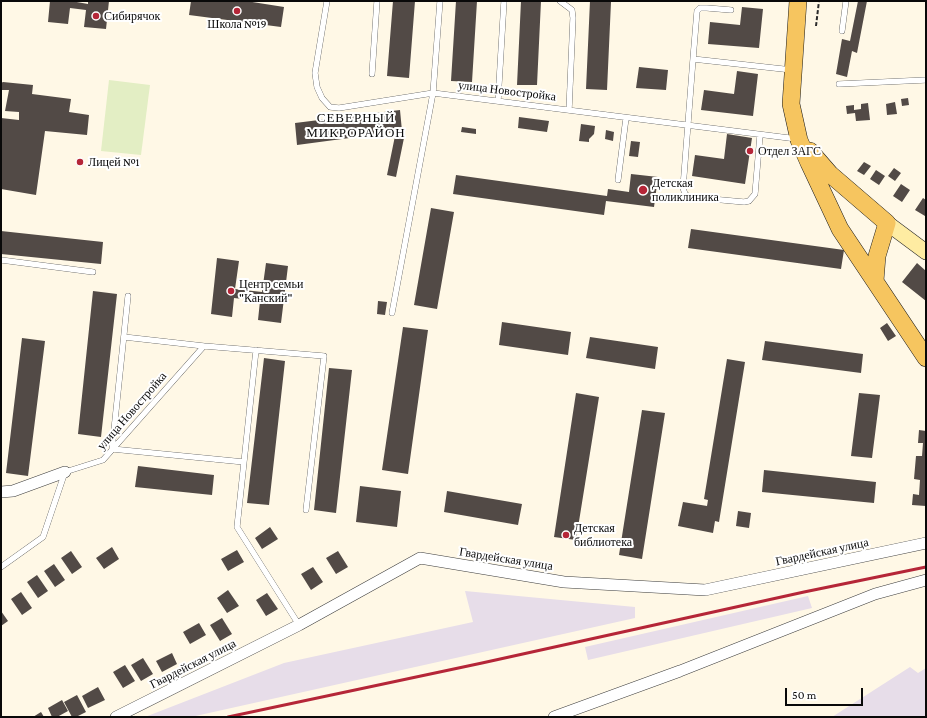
<!DOCTYPE html>
<html>
<head>
<meta charset="utf-8">
<style>
  body { margin:0 }
  #map { position:relative; width:927px; height:718px; overflow:hidden; background:#fff8e6; font-family:"Crimson Pro",serif }
  canvas { display:block }
  .frame { position:absolute; inset:0; border:2px solid #090909; pointer-events:none }
  .scale { position:absolute; left:785px; top:688px; width:78px; height:18px; box-sizing:border-box; border:2px solid #090909; border-top:0; padding-left:5px; font-size:12px; line-height:14px; white-space:nowrap; color:#090909; -webkit-text-stroke:3px #fff; paint-order:stroke }
</style>
</head>
<body>
<div id="map">
<canvas width="927" height="718"></canvas>
<div class="frame"></div>
<div class="scale">50 m</div>
</div>
<script>
const c = document.querySelector('canvas').getContext('2d');
c.lineJoin = 'round';
function fill(path, color) { c.fillStyle = color; c.fill(path, 'evenodd'); }
const toPath = rows => new Path2D(rows.map(r => 'M' + r).join(''));
function stroke(path, color, width, dash) { c.strokeStyle = color; c.lineWidth = width; c.lineCap = dash ? 'butt' : 'round'; c.setLineDash(dash || []); c.stroke(path); }
function label(font, color, halo, rows, align = 'center') {
  c.font = font + ' "Crimson Pro",serif'; c.lineWidth = 4; c.setLineDash([]); c.textBaseline = 'middle'; c.strokeStyle = halo; c.fillStyle = color; for (const [text, x, y, turn = 0] of rows) {
    c.save(); c.translate(x, y); c.rotate((+turn || 0) * Math.PI / 180); c.textAlign = isNaN(turn) ? turn : align; if (halo) c.strokeText(text, 0, 0); c.fillText(text, 0, 0); c.restore();
  }
}
fill(toPath([
  [465,591,635,607,635,618,191,717,145,717,284,663,473,622],
  [808,596,812,608,588,660,585,647],
  [910,667,918,673,926,668,926,717,832,717]
]), '#e7dde9');
fill(toPath([
  [109,80,150,85,141,155,101,151]
]), '#e3eec4');
fill(toPath([
  [50,1,71,1,88,4,88,1,109,1,106,29,84,27,86,10,70,8,68,24,48,22],
  [191,1,246,1,284,7,281,27,189,15],
  [393,1,415,1,409,78,387,76],
  [456,1,477,1,472,82,451,81],
  [521,1,541,1,537,85,517,85],
  [590,1,611,2,607,90,586,89],
  [858,1,867,1,857,53,852,51,847,77,836,74,842,39,850,41],
  [742,7,763,9,759,48,708,44,710,22,740,25],
  [639,67,668,70,666,90,636,88],
  [737,71,758,74,753,116,701,110,704,90,734,94],
  [3,82,33,85,32,94,71,99,69,112,89,115,87,135,45,131,36,195,1,189,1,118,19,120,19,112,5,111,9,90,1,90,1,83],
  [908,98,909,105,902,106,901,99],
  [895,102,897,114,887,115,886,104],
  [868,103,870,120,856,121,855,113,847,114,846,106,854,105,854,110,861,109,861,104],
  [400,110,402,131,297,145,295,123],
  [519,117,549,121,547,132,518,128],
  [581,124,595,126,594,134,589,139,589,142,579,141],
  [462,127,476,129,476,134,461,132],
  [606,130,614,132,613,141,605,139],
  [727,134,752,138,745,184,692,176,695,155,724,159],
  [395,136,404,138,396,177,387,175],
  [631,141,640,142,638,157,629,156],
  [864,162,871,166,864,175,857,171],
  [894,168,901,173,895,181,888,176],
  [876,170,885,176,879,185,870,179],
  [631,174,658,177,654,207,606,201,604,215,453,194,456,175,607,196,608,189,629,192],
  [901,184,910,190,902,202,893,196],
  [923,198,926,200,925,216,915,210],
  [431,208,454,212,437,309,414,305],
  [691,229,844,250,841,269,688,248],
  [1,231,103,242,101,264,1,254],
  [217,258,239,261,235,289,262,292,266,263,288,266,281,323,258,320,260,301,234,298,232,317,211,314],
  [917,263,926,271,926,301,902,282],
  [93,291,117,294,101,437,78,434],
  [378,301,387,302,385,315,377,314],
  [502,322,571,332,568,355,499,345],
  [887,323,896,336,888,341,880,328],
  [403,327,428,330,408,474,382,470],
  [590,337,658,347,655,369,586,358],
  [22,338,45,341,28,476,6,473],
  [765,341,863,354,861,373,762,360],
  [264,358,285,361,269,505,247,503],
  [727,359,745,362,719,522,715,521,713,533,678,526,683,502,707,506,708,500,704,499],
  [329,368,352,370,336,513,314,510],
  [576,393,599,397,576,540,554,537],
  [859,393,880,395,872,458,851,456],
  [642,410,665,413,642,559,619,555],
  [919,430,926,431,926,506,912,505,913,494,919,495,920,480,914,479,916,456,922,456,923,443,918,443],
  [138,466,214,475,212,495,135,487],
  [764,470,876,482,874,503,762,492],
  [360,486,401,491,397,527,356,522],
  [447,491,522,504,518,525,444,512],
  [738,511,751,513,749,528,736,526],
  [270,527,278,539,262,549,255,538],
  [112,547,119,559,104,569,96,558],
  [237,550,244,562,228,571,221,559],
  [71,551,82,567,72,574,61,558],
  [338,551,348,567,336,574,326,558],
  [54,564,65,580,55,587,44,571],
  [313,567,323,582,311,590,301,574],
  [37,575,48,591,38,598,27,582],
  [228,590,239,606,227,613,217,598],
  [21,592,32,608,22,615,11,599],
  [267,593,278,609,266,616,256,600],
  [1,611,8,621,1,626],
  [222,618,232,634,220,641,210,625],
  [199,623,206,635,190,644,183,632],
  [172,653,177,664,162,672,156,661],
  [143,658,153,674,141,681,131,665],
  [125,665,135,681,123,688,113,672],
  [98,687,105,700,88,708,82,696],
  [77,695,86,712,76,717,72,717,64,702],
  [62,700,68,711,57,717,52,717,48,708],
  [41,712,44,717,33,717]
]), '#524a46');
const lane = toPath([
  [327,1,315,73,317,87,322,98,330,107,339,108,433,93,440,1],
  [560,1,572,10,573,18,569,110],
  [842,31,846,1],
  [693,59,697,11,700,8,707,8,731,10],
  [372,74,377,1],
  [839,84,926,80],
  [498,101,504,1],
  [760,135,755,194,749,201,744,202,689,197,685,194,683,188,693,59,792,70],
  [618,180,626,118],
  [1,260,93,272],
  [128,296,112,449,244,462,237,527,299,625],
  [392,313,433,93,797,139],
  [124,337,204,346],
  [244,462,256,350],
  [1,567,43,537,65,472,103,460,204,346,324,356,306,510]
]);
const street = toPath([
  [1,492,13,491,65,472],
  [116,717,299,625,420,558,564,582,705,590,926,543],
  [554,717,680,671,875,594,926,580]
]);
const secondary = toPath([
  [887,223,926,252]
]);
const primary = toPath([
  [798,1,791,104,799,140,809,163,840,229,926,358],
  [810,151,830,174,887,223,877,256,875,281]
]);
stroke(lane, '#3c3c3c', 6);
stroke(street, '#3c3c3c', 12);
stroke(secondary, '#2b2b2b', 16);
stroke(primary, '#1a1a1a', 18);
stroke(toPath([
  [816,26,819,1]
]), '#2b2b2b', 2, [4, 2]);
stroke(lane, '#fff', 5.5);
stroke(street, '#fff', 11);
stroke(secondary, '#feeca2', 15);
stroke(primary, '#f6c55f', 17);
stroke(toPath([
  [228,717,482,663,804,592,926,567]
]), '#b52638', 3);
for (const [x, y, r, color] of [
  [237,11,4,"#b52638"],
  [96,16,4,"#b52638"],
  [750,151,4,"#b52638"],
  [80,162,4,"#b52638"],
  [643,190,5,"#b52638"],
  [231,291,4,"#b52638"],
  [566,535,4,"#b52638"]
]) { const dot = new Path2D(); dot.arc(x, y, r, 0, 2 * Math.PI); c.fillStyle = color; c.fill(dot); stroke(dot, '#fff', 1.5); }
label('12px', '#090909', '#fff', [
  ["Сибирячок",104,16],
  ["Школа №19",237,24,"center"],
  ["Отдел ЗАГС",758,151],
  ["Лицей №1",88,162],
  ["Детская",652,183],
  ["поликлиника",652,197],
  ["Центр семьи",239,284],
  ["\"Канский\"",239,298],
  ["Детская",574,528],
  ["библиотека",574,542]
], 'left');
label('12px', '#090909', '#fff', [
  ["улица Новостройка",507,91,7],
  ["улица Новостройка",132,411,-49],
  ["Гвардейская улица",822,552,-12],
  ["Гвардейская улица",506,559,9],
  ["Гвардейская улица",193,664,-27]
]);
c.letterSpacing = '1px';
label('13px', '#090909', '#fff', [
  ["СЕВЕРНЫЙ",356,118],
  ["МИКРОРАЙОН",356,133]
]);
c.letterSpacing = '0px';
</script>
</body>
</html>
